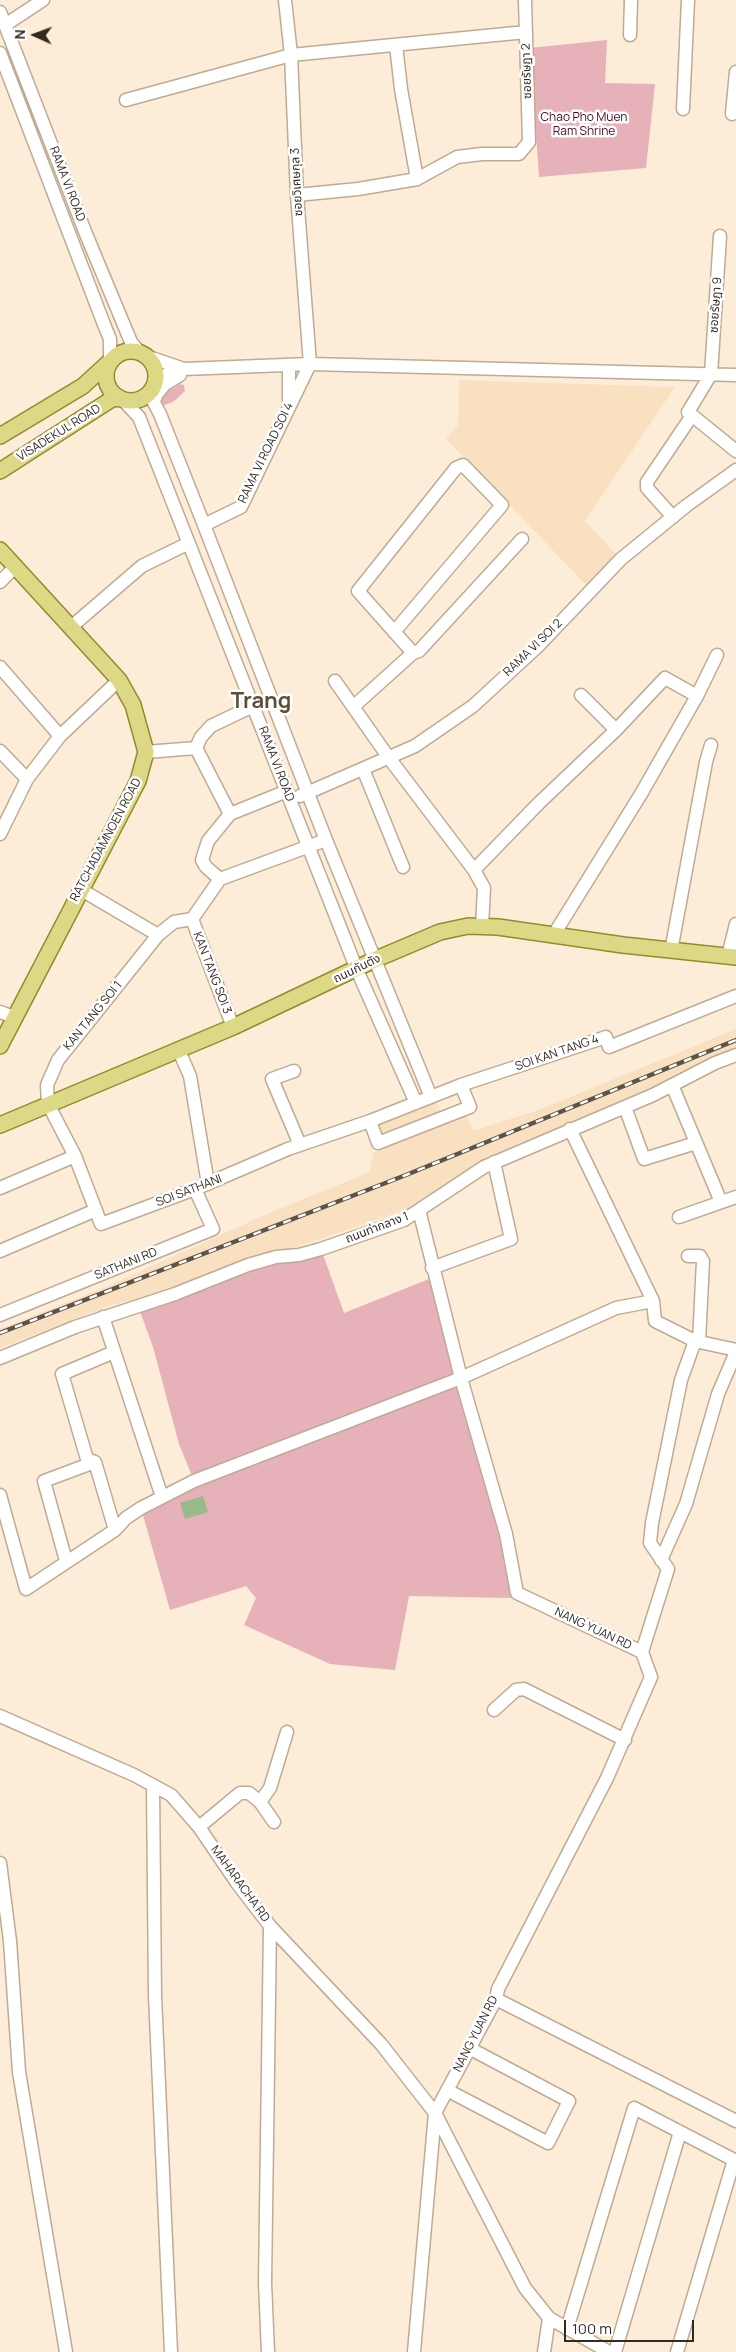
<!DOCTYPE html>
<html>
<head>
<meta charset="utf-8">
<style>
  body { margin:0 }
  #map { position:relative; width:736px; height:2352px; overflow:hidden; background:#fdedd8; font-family:Manrope,sans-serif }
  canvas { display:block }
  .north { position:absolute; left:10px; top:10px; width:50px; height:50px; -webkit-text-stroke:4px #fff; paint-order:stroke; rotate:272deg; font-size:14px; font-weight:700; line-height:20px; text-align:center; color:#332b21 }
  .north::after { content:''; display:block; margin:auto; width:18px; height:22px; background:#332b21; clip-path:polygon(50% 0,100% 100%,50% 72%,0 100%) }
  .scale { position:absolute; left:564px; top:2320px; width:130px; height:22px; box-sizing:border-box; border:2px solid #332b21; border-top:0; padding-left:6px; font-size:15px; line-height:18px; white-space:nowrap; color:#332b21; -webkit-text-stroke:4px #fff; paint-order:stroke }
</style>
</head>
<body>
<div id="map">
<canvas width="736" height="2352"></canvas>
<div class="north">N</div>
<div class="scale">100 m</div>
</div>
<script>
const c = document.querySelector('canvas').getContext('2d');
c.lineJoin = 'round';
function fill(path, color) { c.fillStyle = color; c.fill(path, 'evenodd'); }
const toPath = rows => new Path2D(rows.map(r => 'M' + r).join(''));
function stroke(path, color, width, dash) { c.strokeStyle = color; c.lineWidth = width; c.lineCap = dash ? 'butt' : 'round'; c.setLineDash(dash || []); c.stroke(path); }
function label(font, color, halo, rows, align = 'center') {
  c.font = font + ' Manrope,"Noto Sans Thai",sans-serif'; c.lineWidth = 5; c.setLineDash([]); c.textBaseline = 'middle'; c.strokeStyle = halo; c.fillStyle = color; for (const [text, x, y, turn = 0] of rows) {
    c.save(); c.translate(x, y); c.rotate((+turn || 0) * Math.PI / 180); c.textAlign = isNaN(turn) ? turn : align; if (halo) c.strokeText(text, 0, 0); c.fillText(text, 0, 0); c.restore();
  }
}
fill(toPath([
  [459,380,675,387,585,521,618,556,587,586,446,439,458,425],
  [736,1029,736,1051,417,1206,155,1295,111,1305,0,1348,0,1329,103,1288,269,1213,370,1172,373,1153,466,1114,473,1131,541,1109],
  [436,1101,442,1115,379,1137,375,1124]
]), '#f9e0c0');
fill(toPath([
  [607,40,605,83,655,84,646,168,539,177,530,48],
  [180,384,184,385,185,391,173,402,161,406,160,396],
  [321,1249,344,1313,434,1277,517,1593,510,1598,409,1596,395,1670,330,1664,244,1625,256,1598,246,1586,170,1610,141,1508,194,1481,179,1444,153,1347,138,1306]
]), '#e7b1b9');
fill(toPath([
  [203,1496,208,1512,185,1519,180,1503]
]), '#97ba8b');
const minor = toPath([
  [0,12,86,234,131,342,140,353],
  [5,25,43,0],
  [630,35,631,0],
  [396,45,401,89,417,179],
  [0,53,105,327,110,339,110,362],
  [126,100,291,55,526,32],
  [683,109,688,0],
  [732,114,736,72],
  [297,195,358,189,417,179,457,157,482,154,519,154,529,142,525,0],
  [720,236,711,374,688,412,736,451],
  [146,356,184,369],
  [289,365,289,403],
  [156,378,184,369,310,364,736,375],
  [149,393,160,414,204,525,326,840,431,1097],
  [123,400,139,417,357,970,416,1103],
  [154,402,156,395,165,384,180,375],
  [673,517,647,488,647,482,691,417],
  [204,525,241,507,310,364,297,195,291,55,285,0],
  [0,582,16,566],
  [71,627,142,566,189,543],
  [394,632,502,505,463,465,456,468,358,591,413,653],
  [0,667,60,736],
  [335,681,389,758,474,870,484,888,482,926],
  [581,695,616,730],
  [353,707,413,653,419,651,522,539],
  [196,748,230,814],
  [0,751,27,779],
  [146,752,196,748,201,737,211,726,253,706],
  [363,769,403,867],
  [300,796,415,746,473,706,538,646,621,559,686,506,736,470],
  [0,834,27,779,60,736,119,680],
  [326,840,220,879,192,919,174,922,158,935,58,1060,47,1085,48,1104,75,1156,101,1224,195,1189,288,1149,370,1121,461,1085,606,1037,609,1047,736,996],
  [474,870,539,803,616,730,665,678,697,696],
  [220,879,206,867,202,860,208,841,230,814,287,791],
  [80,889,158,935],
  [192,919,233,1027],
  [553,936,641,794,697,696,717,655],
  [671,951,706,762,711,745],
  [728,956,736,924],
  [0,1012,14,1017],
  [179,1051,190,1076,208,1184],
  [294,1071,272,1079,300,1145],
  [672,1085,721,1202],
  [625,1107,644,1159,696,1143],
  [370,1121,378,1143,470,1107,461,1085],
  [570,1129,653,1301,655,1321,695,1341,736,1350],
  [0,1188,75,1156],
  [679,1217,736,1197],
  [0,1251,96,1210],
  [688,1256,700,1256,703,1261,699,1342],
  [432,1268,511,1239,494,1162],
  [0,1315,213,1229,195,1189],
  [103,1317,162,1497],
  [114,1352,62,1374,87,1459,95,1462,115,1530],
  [0,1358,75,1327,175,1294,248,1265,276,1257,299,1255,321,1249,404,1220,484,1167,653,1095,715,1063,736,1055],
  [0,1495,26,1589,115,1530,126,1518,141,1508,194,1481,461,1378,616,1308,653,1301],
  [661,1560,686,1504,718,1394,736,1352],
  [66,1561,44,1481,95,1462],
  [642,1652,668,1569,650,1543,652,1523,681,1380,695,1341],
  [494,1710,516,1690,524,1689,625,1740],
  [0,1716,134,1775,171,1795,199,1827,237,1883,270,1926,381,2044,435,2113,525,2288,549,2318,609,2352],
  [153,1786,155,1996,171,2352],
  [260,1802,270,1788,287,1732],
  [199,1827,240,1793,249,1793,260,1802,274,1822],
  [0,1863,10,1941,19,2072,66,2352],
  [496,1999,736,2121],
  [447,2090,548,2143,569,2101,469,2048],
  [567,2329,634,2108,734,2160,677,2352],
  [268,2352,265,2283,270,1926],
  [414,2352,435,2113,496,1999,498,1989,607,1778,651,1677,642,1652,517,1593,506,1534,461,1378,419,1210],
  [544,2352,549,2318],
  [615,2352,680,2132]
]);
const major = toPath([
  '106 376a25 25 0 1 1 50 0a25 25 0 1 1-50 0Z',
  [0,436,83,386,108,363],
  [0,471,112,399,119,398],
  [0,550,119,680,133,705,146,752,138,781,0,1046],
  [0,1125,233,1027,374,960,440,932,468,926,498,927,623,945,736,957]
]);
stroke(minor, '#beab93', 15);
stroke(major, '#938b2d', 18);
stroke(minor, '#fff', 12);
stroke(major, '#ddd885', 15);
const rail = toPath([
  [0,1333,406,1175,736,1040]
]);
stroke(rail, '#5d5347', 4.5);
stroke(rail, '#fff', 2.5, [8]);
label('12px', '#332b21', '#fff', [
  ["ซอยรัษฏา 2",527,71,-92],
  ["ซอยวิเศษกุล 3",297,182,-93],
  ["RAMA VI ROAD",67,184,69],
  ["ซอยรัษฎา 9",716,305,-86],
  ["VISADEKUL ROAD",59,433,-32],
  ["RAMA VI ROAD SOI 4",266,453,-64],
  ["RAMA VI SOI 2",533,648,-44],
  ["RAMA VI ROAD",276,764,69],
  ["RATCHADAMNOEN ROAD",106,840,-62],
  ["ถนนกันตัง",357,969,-26],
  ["KAN TANG SOI 3",212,973,69],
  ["KAN TANG SOI 1",93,1016,-51],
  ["SOI KAN TANG 4",557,1053,-19],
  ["SOI SATHANI",189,1191,-21],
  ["ถนนท่ากลาง 1",377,1228,-21],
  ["SATHANI RD",126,1264,-22],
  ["NANG YUAN RD",593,1629,25],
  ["MAHARACHA RD",240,1884,54],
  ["NANG YUAN RD",476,2034,-63]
]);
label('12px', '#50051e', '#fff', [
  ["Chao Pho Muen",584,118],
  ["Ram Shrine",584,132]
]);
label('bold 22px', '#5e4d37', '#fff', [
  ["Trang",261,702]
]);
</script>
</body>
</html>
